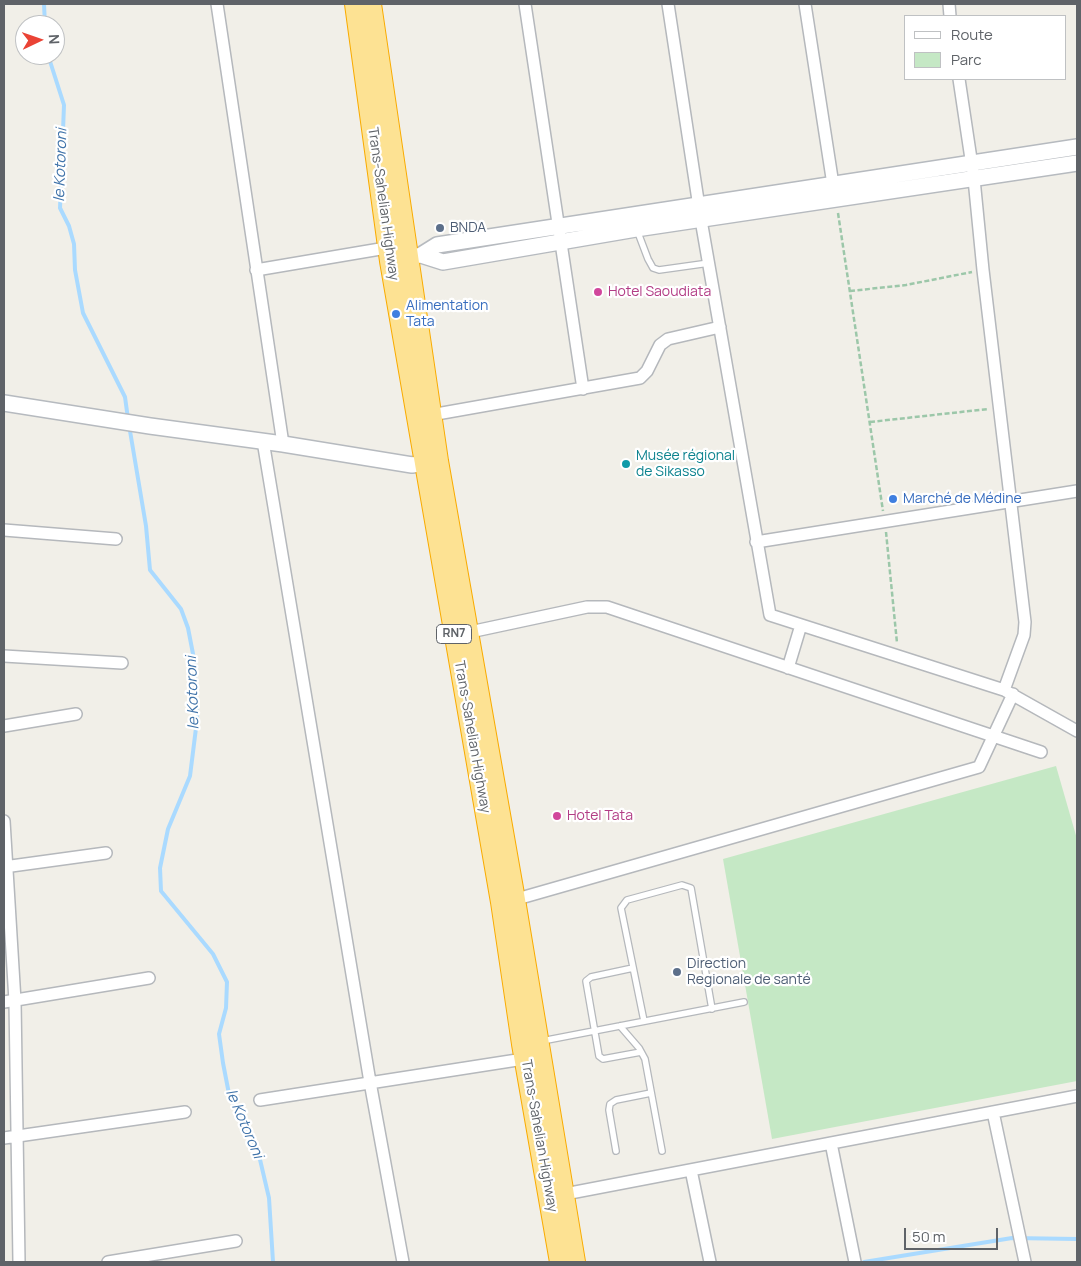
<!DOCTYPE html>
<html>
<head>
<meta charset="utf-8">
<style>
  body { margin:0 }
  #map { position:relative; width:1081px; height:1266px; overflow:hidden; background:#f1efe8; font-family:Manrope,sans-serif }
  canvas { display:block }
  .frame { position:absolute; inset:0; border:5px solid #5f6368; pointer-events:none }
  .legend { position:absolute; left:904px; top:15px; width:162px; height:65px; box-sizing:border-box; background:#fff; border:1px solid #bfc1c3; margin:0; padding:6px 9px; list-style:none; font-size:15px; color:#5f6368 }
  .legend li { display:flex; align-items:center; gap:10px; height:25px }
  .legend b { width:25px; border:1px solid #bfc1c3 }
  .north { position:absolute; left:15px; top:15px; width:50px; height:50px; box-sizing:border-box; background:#fff; border:1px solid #bfc1c3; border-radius:50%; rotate:87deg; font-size:14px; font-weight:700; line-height:20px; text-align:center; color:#5f6368 }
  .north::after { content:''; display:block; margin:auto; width:18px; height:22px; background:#ea4335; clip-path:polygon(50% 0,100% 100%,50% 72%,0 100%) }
  .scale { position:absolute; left:904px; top:1228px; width:94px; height:22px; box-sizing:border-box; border:2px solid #5f6368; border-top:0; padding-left:6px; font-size:15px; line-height:18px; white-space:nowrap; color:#5f6368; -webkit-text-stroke:4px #fff; paint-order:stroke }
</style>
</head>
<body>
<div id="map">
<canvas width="1081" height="1266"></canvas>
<div class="frame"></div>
<ul class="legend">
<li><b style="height:6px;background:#fff"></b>Route</li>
<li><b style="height:14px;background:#c5e8c5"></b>Parc</li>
</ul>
<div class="north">N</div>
<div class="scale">50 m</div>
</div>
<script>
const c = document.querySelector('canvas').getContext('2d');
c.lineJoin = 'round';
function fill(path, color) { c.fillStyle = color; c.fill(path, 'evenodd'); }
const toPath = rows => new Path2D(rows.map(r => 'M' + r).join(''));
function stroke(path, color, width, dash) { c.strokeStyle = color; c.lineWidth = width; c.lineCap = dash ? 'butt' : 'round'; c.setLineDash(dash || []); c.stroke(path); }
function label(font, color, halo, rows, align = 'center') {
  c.font = font + ' Manrope,sans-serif'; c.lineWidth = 4.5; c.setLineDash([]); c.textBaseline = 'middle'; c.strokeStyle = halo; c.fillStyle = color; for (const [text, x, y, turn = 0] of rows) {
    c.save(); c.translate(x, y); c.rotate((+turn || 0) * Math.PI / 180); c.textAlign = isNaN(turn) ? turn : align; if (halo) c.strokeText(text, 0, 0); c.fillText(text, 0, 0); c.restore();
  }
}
fill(toPath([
  [1056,766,1077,839,1077,1081,772,1139,723,859]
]), '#c5e8c5');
stroke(toPath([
  [44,4,45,25],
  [48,55,64,105,60,208,69,226,74,244,75,270,83,313,125,397,128,419],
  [129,425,146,526,150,570,181,609,188,628,194,659,197,720,190,776,168,829,160,868,161,891,213,954,227,982,226,1008,219,1034,223,1063,229,1094,258,1151,269,1198,273,1262],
  [864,1262,1012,1238,1077,1239]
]), '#aadaff', 4);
const lane = toPath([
  [637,230,648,259,653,268,659,270,709,263],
  [633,968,591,977,586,981,599,1056,603,1059,641,1052],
  [644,1021,621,908,627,900,682,885,691,888,712,1009],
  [620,1026,639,1048,645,1059,662,1151],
  [542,1041,744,1002],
  [616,1151,609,1110,610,1104,616,1100,651,1093]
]);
const street = toPath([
  [217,4,283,444],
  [525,4,583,389],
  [668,4,701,220,770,615,1004,690,1077,731],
  [805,4,834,191],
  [949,4,950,16],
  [959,79,974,179,983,270,1025,622,1024,635,1004,690],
  [256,270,392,247],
  [431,415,640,378,647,371,660,345,668,339,720,327],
  [263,441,370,1082,403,1262],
  [4,530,116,539],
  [756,542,1077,491],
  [470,632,587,607,607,607,1041,752],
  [4,656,122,663],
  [788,668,801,625],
  [4,726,76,714],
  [4,821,15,1001,19,1262],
  [4,867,106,853],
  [510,901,979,767,1013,694],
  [4,1002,149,978],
  [260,1100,530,1058],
  [993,1112,1025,1262],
  [4,1138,185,1112],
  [831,1143,855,1262],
  [691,1170,710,1262],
  [565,1194,1077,1096],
  [108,1262,236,1241]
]);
const secondary = toPath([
  [421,255,443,262,636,229,1077,163],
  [400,259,421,255,437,245,1077,147],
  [4,403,150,426,283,444,412,465,434,462]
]);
const highway = toPath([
  [355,4,390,261,501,902,522,1044,560,1262],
  [371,4,438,461,515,900,575,1262]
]);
stroke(lane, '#b5b8bc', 8);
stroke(street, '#b5b8bc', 14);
stroke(secondary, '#b6babf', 18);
stroke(highway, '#f9ab00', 22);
stroke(toPath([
  [838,213,883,511],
  [850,291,906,285,972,272],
  [870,422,988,409],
  [886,532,897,643]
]), '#9cc7a9', 2.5, [5, 2.5]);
stroke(lane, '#fff', 5.5);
stroke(street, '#fff', 11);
stroke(secondary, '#fff', 15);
stroke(highway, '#fde293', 20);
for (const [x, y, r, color] of [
  [440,228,5,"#5c6f8a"],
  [598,292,5,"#d1479c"],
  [396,314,5,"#3f7fe0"],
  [626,464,5,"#0f9aa8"],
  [893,499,5,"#3f7fe0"],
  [557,816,5,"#d1479c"],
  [677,972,5,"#5c6f8a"]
]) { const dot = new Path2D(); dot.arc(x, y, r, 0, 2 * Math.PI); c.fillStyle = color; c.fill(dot); stroke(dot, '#fff', 2); }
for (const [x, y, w] of [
  [454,634,35]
]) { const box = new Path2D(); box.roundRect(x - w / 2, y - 9.5, w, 19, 4); c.fillStyle = '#fff'; c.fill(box); stroke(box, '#5f6368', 1); }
label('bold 12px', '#5f6368', null, [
  ["RN7",454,634]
]);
label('14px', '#5f6368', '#fff', [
  ["Trans-Sahelian Highway",383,204,82],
  ["Trans-Sahelian Highway",472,737,80],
  ["Trans-Sahelian Highway",539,1136,80]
]);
label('14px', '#4e5e75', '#fff', [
  ["BNDA",450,228],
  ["Direction",687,964],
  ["Regionale de santé",687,980]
], 'left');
label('14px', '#b23c85', '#fff', [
  ["Hotel Saoudiata",608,292],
  ["Hotel Tata",567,816]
], 'left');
label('14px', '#366cbe', '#fff', [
  ["Alimentation",406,306],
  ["Tata",406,322],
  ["Marché de Médine",903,499]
], 'left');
label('14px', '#0d838f', '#fff', [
  ["Musée régional",636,456],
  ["de Sikasso",636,472]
], 'left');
label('italic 15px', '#4174aa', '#fff', [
  ["le Kotoroni",61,165,-88],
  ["le Kotoroni",193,693,-92],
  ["le Kotoroni",244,1124,67]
]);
</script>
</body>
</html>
